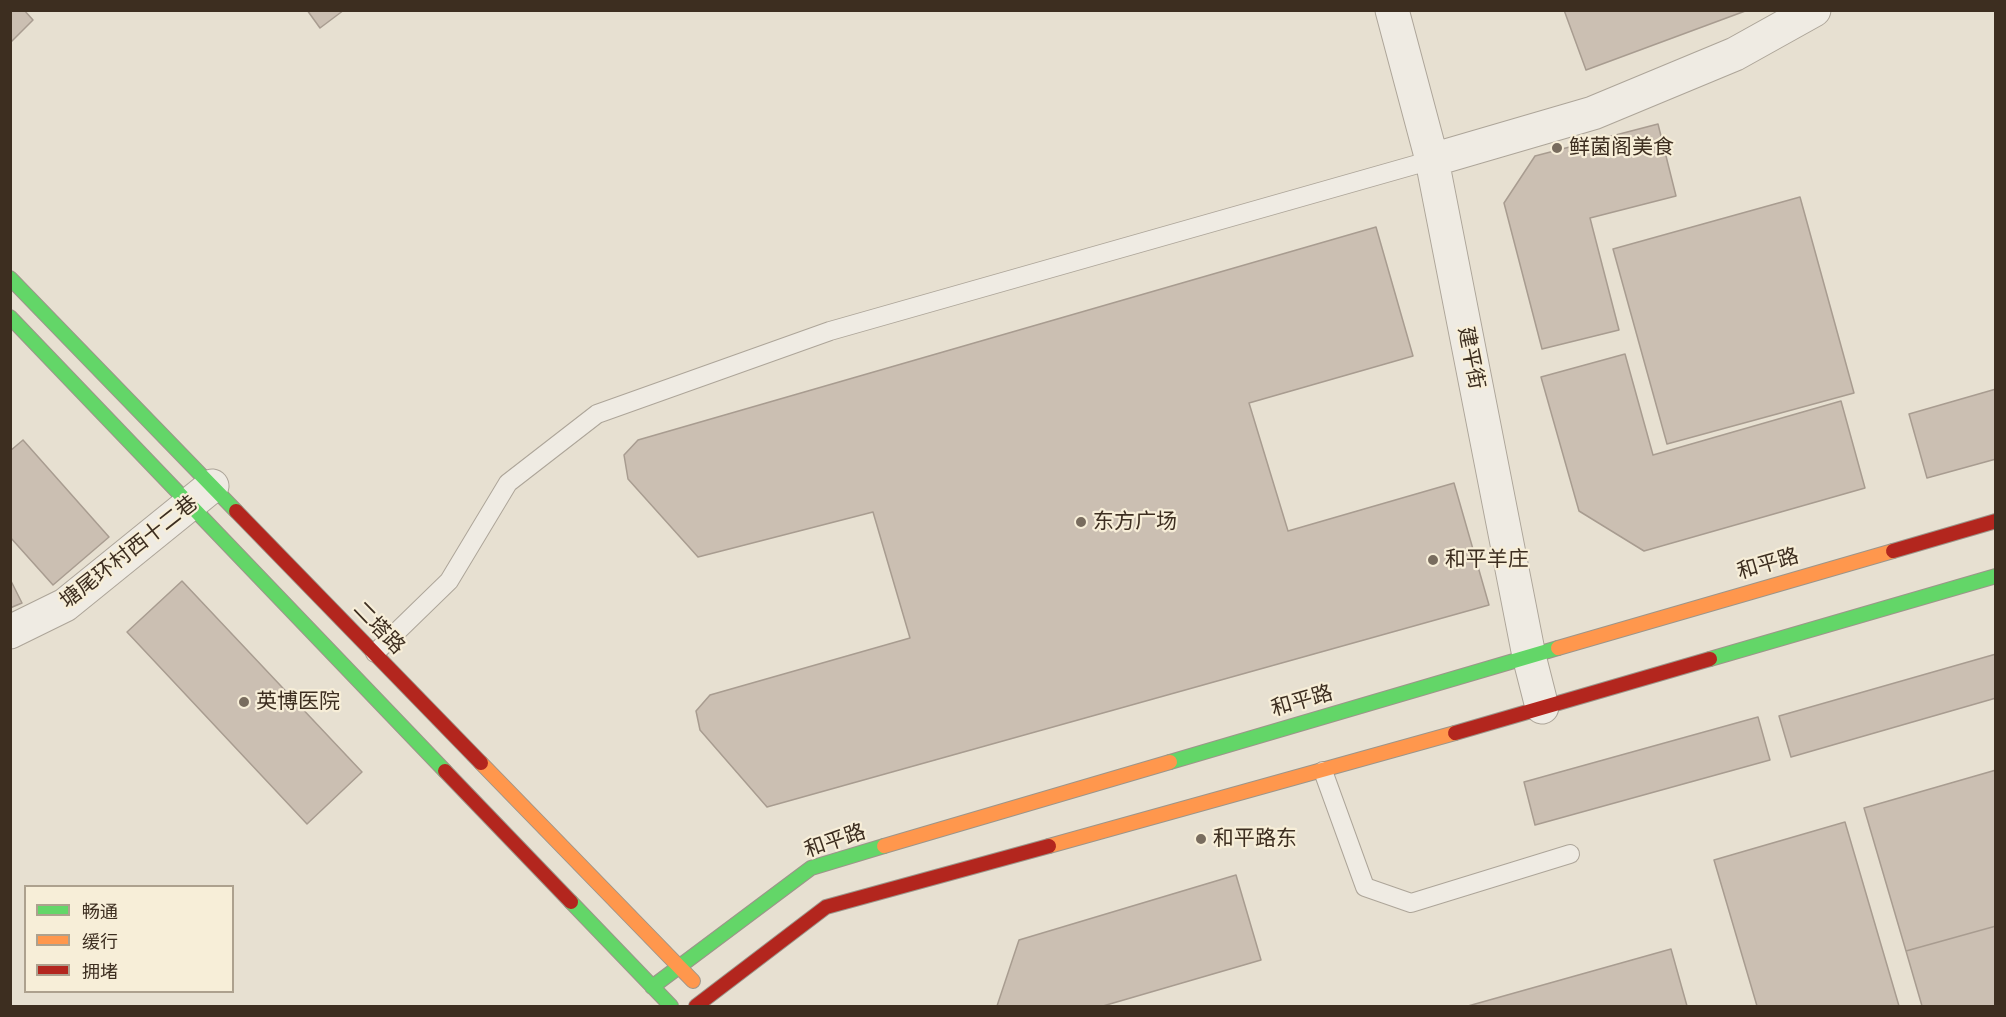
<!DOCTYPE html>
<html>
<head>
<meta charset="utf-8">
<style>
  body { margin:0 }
  #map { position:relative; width:2006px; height:1017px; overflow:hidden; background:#e7e0d1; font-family:"Crimson Pro","Noto Sans SC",serif }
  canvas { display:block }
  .frame { position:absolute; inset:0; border:12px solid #3d2e20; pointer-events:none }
  .legend { position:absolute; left:24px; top:885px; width:210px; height:108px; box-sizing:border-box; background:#f7eed8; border:2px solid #ada18e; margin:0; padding:8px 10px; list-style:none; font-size:18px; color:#3d2e20 }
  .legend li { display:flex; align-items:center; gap:12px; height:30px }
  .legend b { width:30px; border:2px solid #ada18e }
</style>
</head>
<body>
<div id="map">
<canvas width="2006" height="1017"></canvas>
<div class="frame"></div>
<ul class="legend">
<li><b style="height:8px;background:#63d668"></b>畅通</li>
<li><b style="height:8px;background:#ff974d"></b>缓行</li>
<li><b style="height:8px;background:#b3261e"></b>拥堵</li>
</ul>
</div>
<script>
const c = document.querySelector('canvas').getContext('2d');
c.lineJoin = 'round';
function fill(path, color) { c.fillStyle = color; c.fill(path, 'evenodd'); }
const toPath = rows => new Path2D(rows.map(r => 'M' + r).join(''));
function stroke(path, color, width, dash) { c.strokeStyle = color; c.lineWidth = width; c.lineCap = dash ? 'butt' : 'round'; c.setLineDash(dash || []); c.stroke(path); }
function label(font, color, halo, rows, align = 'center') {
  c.font = font + ' "Crimson Pro","Noto Sans SC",serif'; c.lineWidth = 4.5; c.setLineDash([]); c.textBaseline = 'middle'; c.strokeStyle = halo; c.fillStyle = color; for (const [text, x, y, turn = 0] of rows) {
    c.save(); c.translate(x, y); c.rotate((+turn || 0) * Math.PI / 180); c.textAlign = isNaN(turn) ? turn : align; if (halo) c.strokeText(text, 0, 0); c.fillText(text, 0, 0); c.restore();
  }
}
const building = toPath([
  [10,10,24,10,33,20,10,43,10,10],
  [307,10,344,10,320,28,307,10],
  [1564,10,1748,10,1586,70,1564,10],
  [1658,124,1676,196,1590,218,1619,330,1542,349,1504,203,1535,156,1658,124],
  [1800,197,1854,393,1667,444,1613,249,1800,197],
  [1376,227,1413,356,1249,403,1288,531,1454,483,1489,605,767,807,700,730,696,711,710,695,910,638,873,512,698,557,628,479,624,455,638,440,1376,227],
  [1625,354,1653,455,1841,401,1865,488,1644,551,1579,511,1541,377,1625,354],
  [1996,389,1996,459,1927,478,1909,414,1996,389],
  [23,440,109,537,53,585,10,537,10,451,23,440],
  [10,579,22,603,10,608,10,579],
  [182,581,362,772,307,824,127,632,182,581],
  [1996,654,1996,698,1791,757,1779,716,1996,654],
  [1758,717,1770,760,1535,825,1524,782,1758,717],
  [1996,770,1996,926,1906,951,1864,808,1996,770],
  [1845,822,1899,1006,1757,1006,1714,860,1845,822],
  [1236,875,1261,960,1103,1006,997,1006,1019,940,1236,875],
  [1996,926,1996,1006,1922,1006,1906,951,1996,926],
  [1671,949,1687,1006,1468,1006,1671,949]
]);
fill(building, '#cbbfb2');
stroke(building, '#a89c90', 1.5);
const lane = toPath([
  [375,653,449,581,508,483,597,414,830,331,1432,160],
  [1323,771,1365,887,1411,903,1570,854]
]);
const street = toPath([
  [1392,10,1432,160,1529,656,1542,707],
  [1432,160,1593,113,1735,54,1814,10],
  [10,632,65,605,212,486]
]);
const fast = toPath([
  [10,278,236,511],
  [10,317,445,771],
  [1710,659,1996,576],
  [1170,762,1558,648],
  [571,902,671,1006],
  [652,987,811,868,884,846]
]);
const slow = toPath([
  [1558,648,1893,551],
  [481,763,693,981],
  [884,846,1170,762],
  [1049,846,1455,733]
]);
const jam = toPath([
  [236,511,481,763],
  [1893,551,1996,521],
  [1455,733,1710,659],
  [445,771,571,902],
  [696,1006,826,907,1049,846]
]);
stroke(lane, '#ada599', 20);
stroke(street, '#ada599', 35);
stroke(fast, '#9c958a', 16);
stroke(slow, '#9c958a', 16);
stroke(jam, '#9c958a', 16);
stroke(lane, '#efebe3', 18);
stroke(street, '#efebe3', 33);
stroke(fast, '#63d668', 14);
stroke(slow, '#ff974d', 14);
stroke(jam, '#b3261e', 14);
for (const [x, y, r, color] of [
  [1557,148,6,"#786c5e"],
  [1081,522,6,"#786c5e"],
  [1433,560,6,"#786c5e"],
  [244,702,6,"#786c5e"],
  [1201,839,6,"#786c5e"]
]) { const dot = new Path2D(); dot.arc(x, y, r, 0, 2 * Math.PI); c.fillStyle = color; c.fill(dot); stroke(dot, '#f7eed8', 2); }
label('21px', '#3d2e20', '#f7eed8', [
  ["鲜菌阁美食",1569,148],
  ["东方广场",1093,522],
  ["和平羊庄",1445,560],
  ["英博医院",256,702],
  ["和平路东",1213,839]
], 'left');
label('21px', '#3d2e20', '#f7eed8', [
  ["建平街",1471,358,79],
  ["塘尾环村西十二巷",129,552,-38],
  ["和平路",1768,564,-16],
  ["二塔路",379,628,46],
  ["和平路",1302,701,-16],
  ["和平路",835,841,-19]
]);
</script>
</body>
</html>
